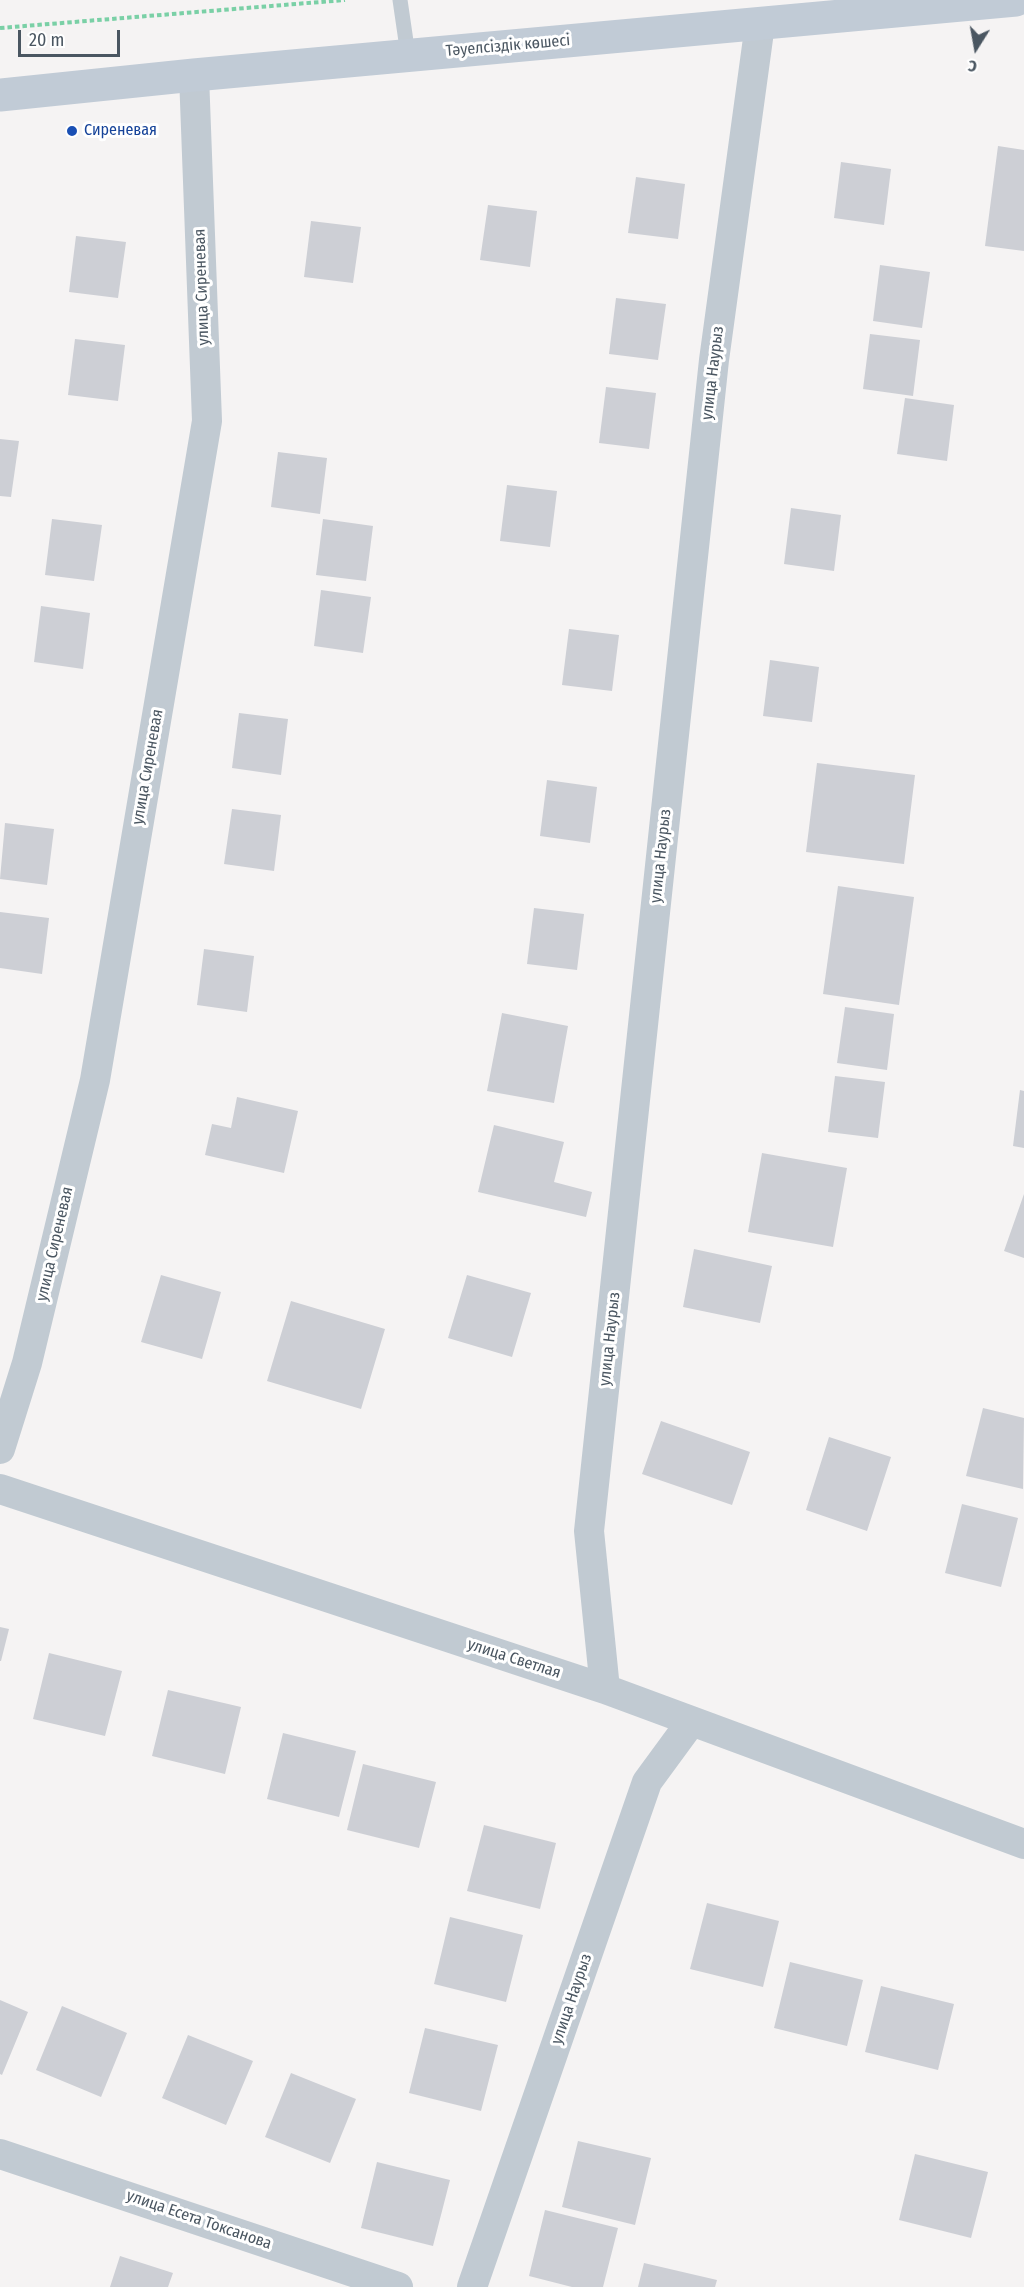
<!DOCTYPE html>
<html>
<head>
<meta charset="utf-8">
<style>
  body { margin:0 }
  #map { position:relative; width:1024px; height:2287px; overflow:hidden; background:#f5f3f3; font-family:"Fira Sans Condensed",sans-serif }
  canvas { display:block }
  .north { position:absolute; left:946px; top:18px; width:60px; height:60px; -webkit-text-stroke:4px #fff; paint-order:stroke; rotate:191deg; font-size:16px; font-weight:700; line-height:24px; text-align:center; color:#4a5661 }
  .north::after { content:''; display:block; margin:auto; width:21px; height:27px; background:#4a5661; clip-path:polygon(50% 0,100% 100%,50% 72%,0 100%) }
  .scale { position:absolute; left:18px; top:30px; width:102px; height:27px; box-sizing:border-box; border:3px solid #4a5661; border-top:0; padding-left:8px; font-size:18px; line-height:21px; white-space:nowrap; color:#4a5661; -webkit-text-stroke:4px #fff; paint-order:stroke }
</style>
</head>
<body>
<div id="map">
<canvas width="1024" height="2287"></canvas>
<div class="north">С</div>
<div class="scale">20 m</div>
</div>
<script>
const c = document.querySelector('canvas').getContext('2d');
c.lineJoin = 'round';
function fill(path, color) { c.fillStyle = color; c.fill(path, 'evenodd'); }
const toPath = rows => new Path2D(rows.map(r => 'M' + r).join(''));
function stroke(path, color, width, dash) { c.strokeStyle = color; c.lineWidth = width; c.lineCap = dash ? 'butt' : 'round'; c.setLineDash(dash || []); c.stroke(path); }
function label(font, color, halo, rows, align = 'center') {
  c.font = font + ' "Fira Sans Condensed",sans-serif'; c.lineWidth = 6; c.setLineDash([]); c.textBaseline = 'middle'; c.strokeStyle = halo; c.fillStyle = color; for (const [text, x, y, turn = 0] of rows) {
    c.save(); c.translate(x, y); c.rotate((+turn || 0) * Math.PI / 180); c.textAlign = isNaN(turn) ? turn : align; if (halo) c.strokeText(text, 0, 0); c.fillText(text, 0, 0); c.restore();
  }
}
fill(toPath([
  [998,146,1024,150,1024,251,985,246],
  [841,162,891,169,884,225,834,218],
  [636,177,685,184,678,239,628,233],
  [488,205,537,211,530,267,480,260],
  [311,221,361,227,353,283,304,277],
  [76,236,126,242,118,298,69,292],
  [880,265,930,272,922,328,873,321],
  [616,298,666,304,658,360,609,354],
  [870,334,920,340,913,396,863,389],
  [75,339,125,345,118,401,68,395],
  [606,387,656,393,649,449,599,443],
  [905,398,954,405,947,461,897,454],
  [0,439,19,441,11,497,0,496],
  [278,452,327,458,320,514,271,507],
  [507,485,557,491,550,547,500,541],
  [791,508,841,515,834,571,784,564],
  [52,519,102,525,94,581,45,575],
  [323,519,373,526,366,581,316,575],
  [321,590,371,597,363,653,314,646],
  [41,606,90,613,83,669,34,662],
  [569,629,619,635,612,691,562,685],
  [770,660,819,667,812,722,763,716],
  [239,713,288,719,281,775,232,768],
  [817,763,915,775,904,864,806,852],
  [547,780,597,787,590,843,540,836],
  [232,809,281,815,274,871,224,864],
  [5,823,54,829,47,885,0,879],
  [838,886,914,897,899,1005,823,994],
  [534,908,584,914,577,970,527,964],
  [0,912,49,918,42,974,0,968],
  [204,949,254,956,247,1012,197,1005],
  [845,1007,894,1014,887,1070,837,1063],
  [502,1013,568,1026,554,1103,487,1091],
  [835,1076,885,1082,878,1138,828,1132],
  [1020,1090,1024,1091,1024,1148,1013,1146],
  [237,1097,298,1111,284,1173,205,1155,212,1124,231,1128],
  [494,1125,564,1142,554,1182,592,1192,586,1217,478,1192],
  [762,1153,847,1168,833,1247,748,1232],
  [1024,1194,1024,1258,1004,1251],
  [694,1249,772,1266,760,1323,683,1307],
  [161,1275,221,1292,202,1359,141,1342],
  [467,1275,531,1293,512,1357,448,1338],
  [291,1301,385,1329,361,1409,267,1381],
  [983,1408,1024,1418,1023,1489,966,1476],
  [661,1421,750,1452,732,1505,642,1474],
  [829,1437,891,1457,867,1531,806,1510],
  [962,1504,1018,1518,1001,1587,945,1573],
  [0,1627,9,1629,1,1661,0,1661],
  [49,1653,122,1671,105,1736,33,1719],
  [168,1690,241,1707,225,1774,152,1756],
  [283,1733,356,1751,339,1817,267,1799],
  [363,1764,436,1782,419,1848,347,1830],
  [484,1825,556,1843,540,1909,467,1891],
  [707,1903,779,1921,763,1987,690,1969],
  [450,1917,523,1935,506,2002,434,1984],
  [790,1962,863,1980,847,2046,774,2028],
  [881,1986,954,2004,938,2070,865,2052],
  [0,2000,28,2012,2,2075,0,2074],
  [62,2006,127,2033,101,2097,36,2070],
  [425,2028,498,2045,481,2111,409,2093],
  [188,2035,253,2061,226,2125,162,2098],
  [291,2073,356,2099,330,2163,265,2137],
  [578,2141,651,2158,635,2225,562,2207],
  [915,2154,988,2172,971,2238,899,2220],
  [377,2162,450,2180,433,2246,361,2228],
  [545,2210,618,2228,603,2287,572,2287,529,2276],
  [120,2256,173,2273,168,2287,110,2287],
  [644,2263,717,2280,715,2287,638,2287]
]), '#cdcfd5');
stroke(toPath([
  [0,28,345,0]
]), '#7ad0a6', 4, [4.5, 3]);
stroke(toPath([
  [400,0,408,55]
]), '#c1cad2', 15);
stroke(toPath([
  [0,1449,27,1363,95,1080,207,421,194,75],
  [0,1489,605,1689,1024,1844],
  [605,1689,589,1531,714,360,760,24],
  [0,2154,398,2287],
  [472,2287,647,1782,691,1722]
]), '#c1cad2', 30);
stroke(toPath([
  [0,95,194,75,1016,0]
]), '#c1cbd6', 33);
for (const [x, y, r, color] of [
  [72,131,6,"#1a4fb4"]
]) { const dot = new Path2D(); dot.arc(x, y, r, 0, 2 * Math.PI); c.fillStyle = color; c.fill(dot); stroke(dot, '#fff', 2); }
label('16px', '#4a5661', '#fff', [
  ["Тәуелсіздік көшесі",508,46,-5],
  ["улица Сиреневая",202,287,-92],
  ["улица Наурыз",713,373,-83],
  ["улица Сиреневая",148,767,-80],
  ["улица Наурыз",661,856,-84],
  ["улица Сиреневая",55,1244,-77],
  ["улица Наурыз",610,1339,-84],
  ["улица Светлая",514,1659,18],
  ["улица Наурыз",572,1999,-71],
  ["улица Есета Токсанова",199,2220,19]
]);
label('16px', '#164399', '#fff', [
  ["Сиреневая",84,131]
], 'left');
</script>
</body>
</html>
